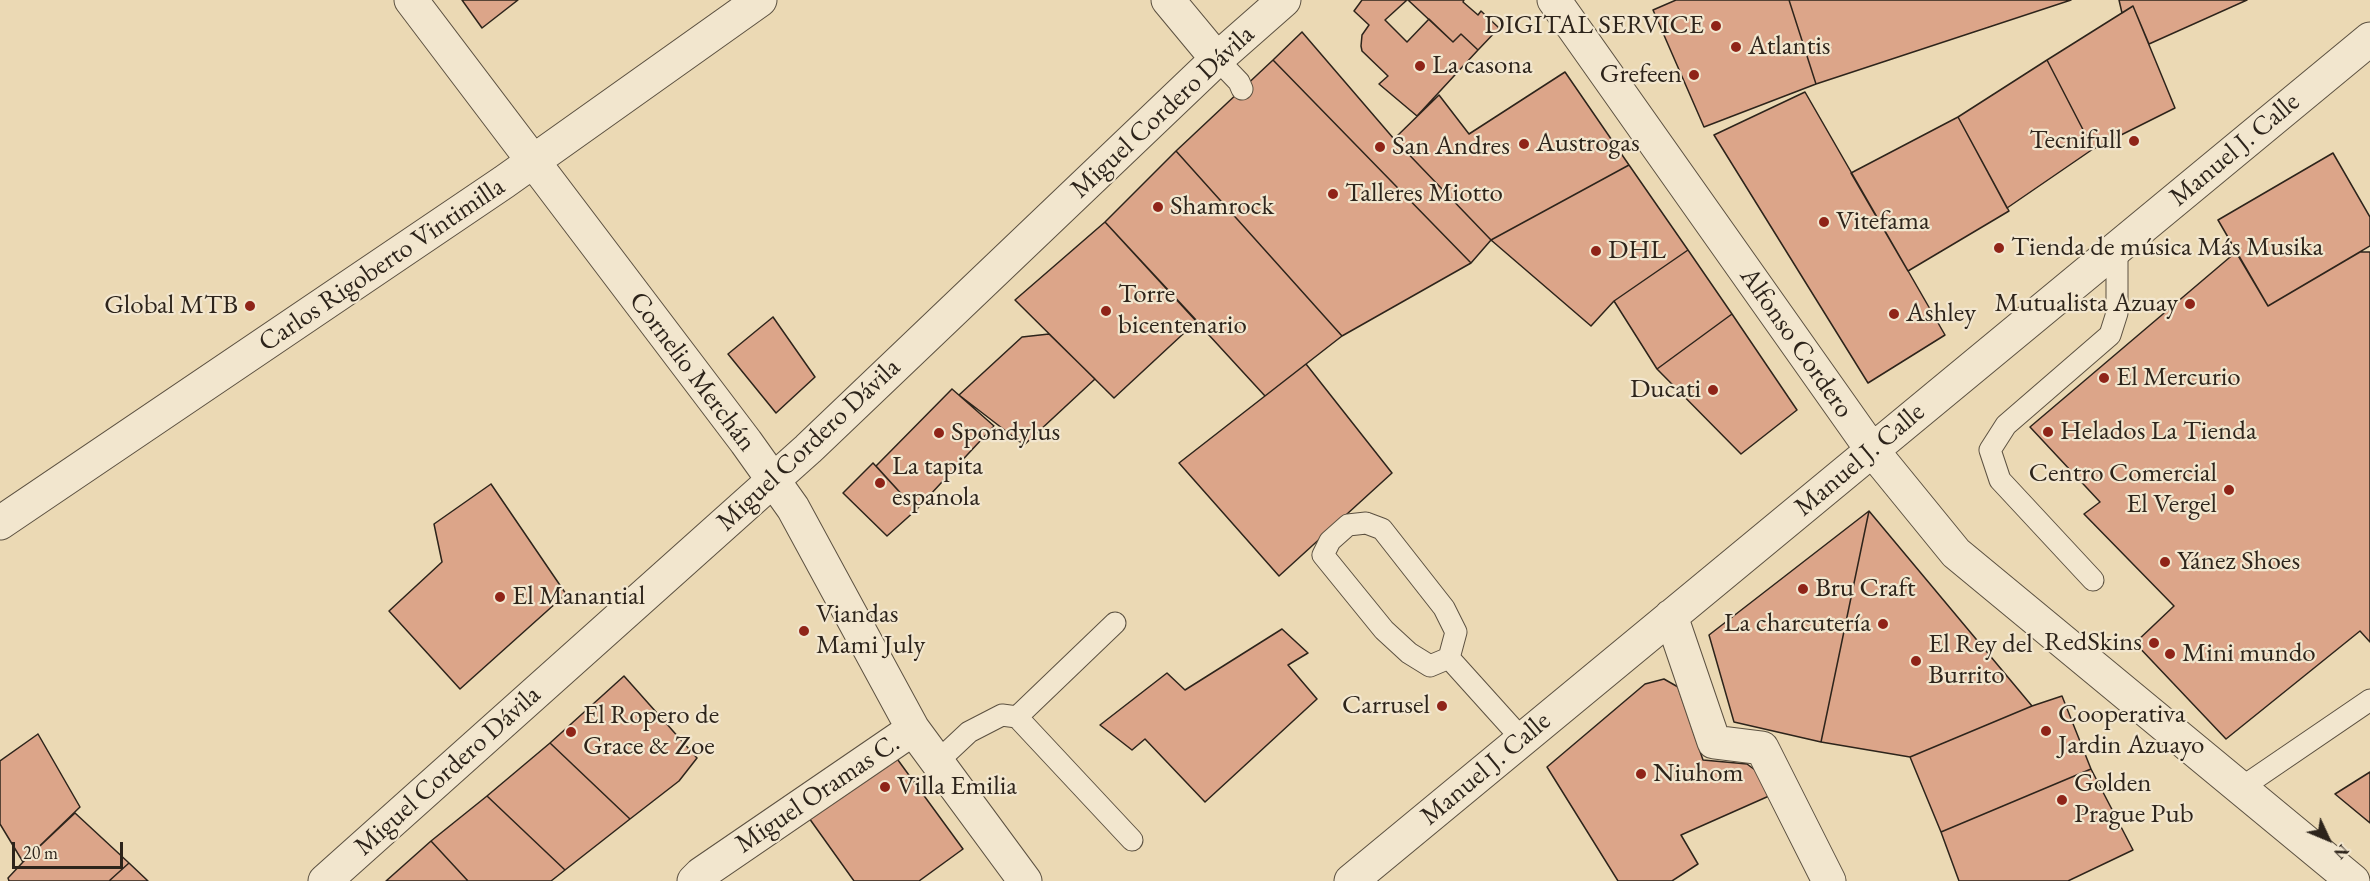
<!DOCTYPE html>
<html>
<head>
<meta charset="utf-8">
<style>
  body { margin:0 }
  #map { position:relative; width:2370px; height:881px; overflow:hidden; background:#ebd9b4; font-family:"EB Garamond",serif }
  canvas { display:block }
  .north { position:absolute; left:2298px; top:809px; width:60px; height:60px; -webkit-text-stroke:4px #f2e6ce; paint-order:stroke; rotate:134deg; font-size:16px; font-weight:700; line-height:24px; text-align:center; color:#2d241b }
  .north::after { content:''; display:block; margin:auto; width:21px; height:27px; background:#2d241b; clip-path:polygon(50% 0,100% 100%,50% 72%,0 100%) }
  .scale { position:absolute; left:12px; top:842px; width:111px; height:27px; box-sizing:border-box; border:3px solid #2d241b; border-top:0; padding-left:8px; font-size:18px; line-height:21px; white-space:nowrap; color:#2d241b; -webkit-text-stroke:4px #f2e6ce; paint-order:stroke }
</style>
</head>
<body>
<div id="map">
<canvas width="2370" height="881"></canvas>
<div class="north">N</div>
<div class="scale">20 m</div>
</div>
<script>
const c = document.querySelector('canvas').getContext('2d');
c.lineJoin = 'round';
function fill(path, color) { c.fillStyle = color; c.fill(path, 'evenodd'); }
const toPath = rows => new Path2D(rows.map(r => 'M' + r).join(''));
function stroke(path, color, width, dash) { c.strokeStyle = color; c.lineWidth = width; c.lineCap = dash ? 'butt' : 'round'; c.setLineDash(dash || []); c.stroke(path); }
function label(font, color, halo, rows, align = 'center') {
  c.font = font + ' "EB Garamond",serif'; c.lineWidth = 4.5; c.setLineDash([]); c.textBaseline = 'middle'; c.strokeStyle = halo; c.fillStyle = color; for (const [text, x, y, turn = 0] of rows) {
    c.save(); c.translate(x, y); c.rotate((+turn || 0) * Math.PI / 180); c.textAlign = isNaN(turn) ? turn : align; if (halo) c.strokeText(text, 0, 0); c.fillText(text, 0, 0); c.restore();
  }
}
const building = toPath([
  [462,0,518,0,482,28,462,0],
  [1362,0,1407,0,1385,20,1407,42,1429,19,1453,42,1461,34,1478,50,1417,116,1379,84,1388,76,1362,51,1361,46,1362,35,1369,25,1354,11,1362,0],
  [1408,0,1464,0,1463,2,1478,15,1481,11,1499,28,1478,50,1461,34,1453,42,1408,0],
  [1676,0,1789,0,1816,84,1704,127,1653,10,1676,0],
  [1789,0,2071,0,1816,84,1789,0],
  [2119,0,2247,0,2149,44,2133,6,2122,13,2119,0],
  [2133,6,2175,108,2093,149,2047,60,2133,6],
  [1302,32,1394,139,1491,240,1471,263,1273,60,1302,32],
  [1273,60,1471,263,1342,336,1176,151,1273,60],
  [2047,60,2093,149,2007,208,1958,117,2047,60],
  [1565,72,1629,165,1491,240,1394,139,1439,95,1469,134,1565,72],
  [1805,92,1945,335,1868,383,1714,135,1805,92],
  [1958,117,2009,211,1908,271,1851,173,1958,117],
  [1176,151,1342,336,1265,396,1105,222,1176,151],
  [2333,153,2370,217,2370,246,2268,306,2218,220,2333,153],
  [1629,165,1688,250,1614,301,1591,326,1491,240,1629,165],
  [1105,222,1197,321,1114,398,1015,300,1105,222],
  [1688,250,1732,314,1657,369,1614,301,1688,250],
  [2236,252,2268,306,2360,252,2370,252,2370,642,2360,631,2226,739,2135,643,2174,606,2084,514,2100,502,2030,427,2236,252],
  [1732,314,1797,410,1741,454,1657,369,1732,314],
  [773,317,815,377,776,413,728,354,773,317],
  [1049,334,1095,379,1024,445,959,395,1022,337,1049,334],
  [1306,364,1392,473,1279,576,1179,463,1306,364],
  [952,389,994,426,916,510,876,466,952,389],
  [873,463,916,510,887,536,843,493,873,463],
  [491,484,566,594,460,689,389,611,442,562,434,524,491,484],
  [1869,511,2032,706,1910,757,1821,742,1869,511],
  [1869,511,1821,742,1734,722,1709,635,1869,511],
  [1282,629,1308,653,1288,665,1317,699,1205,802,1145,739,1132,750,1100,725,1167,673,1185,690,1282,629],
  [624,676,697,758,679,781,630,819,550,743,624,676],
  [1664,679,1678,687,1703,760,1747,764,1755,770,1769,796,1681,835,1698,864,1672,881,1618,881,1547,767,1645,684,1664,679],
  [2062,696,2091,769,1941,832,1910,757,2032,706,2062,696],
  [38,734,80,807,23,862,0,824,0,761,38,734],
  [550,743,630,819,565,870,487,796,550,743],
  [895,756,963,849,919,881,854,881,809,818,895,756],
  [2091,769,2133,850,2068,881,1959,881,1941,832,2091,769],
  [2370,772,2370,823,2335,794,2370,772],
  [487,796,565,870,551,881,468,881,431,841,487,796],
  [75,813,129,863,109,881,9,881,8,878,23,862,75,813],
  [431,841,468,881,386,881,431,841],
  [129,863,148,881,109,881,129,863]
]);
fill(building, '#dca589');
stroke(building, '#2d241b', 1.5);
const service = toPath([
  [1217,59,1239,82,1242,89],
  [1366,523,1382,529,1444,608,1456,632,1449,658,1430,666,1409,653,1384,630,1323,555,1330,541,1348,525,1366,523],
  [2093,580,2000,480,1990,450,2006,425,2110,335,2117,313,2117,248],
  [1449,658,1522,739],
  [1017,717,1115,623],
  [937,762,969,732,1002,715,1017,717,1132,840],
  [2241,788,2370,700]
]);
const minor = toPath([
  [411,0,746,442,793,508,913,729,1025,881],
  [1168,0,1217,59],
  [1554,0,1872,450,1956,553,2353,881],
  [0,523,504,182,760,0],
  [1671,616,1714,742,1762,748,1829,881],
  [325,881,808,449,1217,59,1284,0],
  [694,881,701,874,913,729],
  [1351,881,2370,39]
]);
stroke(service, '#5c5141', 23);
stroke(minor, '#5c5141', 35);
stroke(service, '#f2e6ce', 21);
stroke(minor, '#f2e6ce', 33);
for (const [x, y, r, color] of [
  [1716,26,6,"#8f2418"],
  [1736,47,6,"#8f2418"],
  [1420,66,6,"#8f2418"],
  [1694,75,6,"#8f2418"],
  [2134,141,6,"#8f2418"],
  [1524,144,6,"#8f2418"],
  [1380,147,6,"#8f2418"],
  [1333,194,6,"#8f2418"],
  [1158,207,6,"#8f2418"],
  [1824,222,6,"#8f2418"],
  [1999,248,6,"#8f2418"],
  [1596,251,6,"#8f2418"],
  [2190,304,6,"#8f2418"],
  [250,306,6,"#8f2418"],
  [1106,311,6,"#8f2418"],
  [1894,314,6,"#8f2418"],
  [2104,378,6,"#8f2418"],
  [1713,390,6,"#8f2418"],
  [2048,432,6,"#8f2418"],
  [939,433,6,"#8f2418"],
  [880,483,6,"#8f2418"],
  [2229,490,6,"#8f2418"],
  [2165,562,6,"#8f2418"],
  [1803,589,6,"#8f2418"],
  [500,597,6,"#8f2418"],
  [1883,624,6,"#8f2418"],
  [804,631,6,"#8f2418"],
  [2154,643,6,"#8f2418"],
  [2170,654,6,"#8f2418"],
  [1916,661,6,"#8f2418"],
  [1442,706,6,"#8f2418"],
  [2046,731,6,"#8f2418"],
  [571,732,6,"#8f2418"],
  [1641,774,6,"#8f2418"],
  [885,787,6,"#8f2418"],
  [2062,800,6,"#8f2418"]
]) { const dot = new Path2D(); dot.arc(x, y, r, 0, 2 * Math.PI); c.fillStyle = color; c.fill(dot); stroke(dot, '#f2e6ce', 2); }
label('27px', '#2d241b', '#f2e6ce', [
  ["DIGITAL SERVICE",1704,26,"right"],
  ["Atlantis",1748,47],
  ["La casona",1432,66],
  ["Grefeen",1682,75,"right"],
  ["Tecnifull",2122,141,"right"],
  ["Austrogas",1536,144],
  ["San Andres",1392,147],
  ["Talleres Miotto",1345,194],
  ["Shamrock",1170,207],
  ["Vitefama",1836,222],
  ["Tienda de música Más Musika",2011,248],
  ["DHL",1608,251],
  ["Torre",1118,295],
  ["bicentenario",1118,326],
  ["Mutualista Azuay",2178,304,"right"],
  ["Global MTB",238,306,"right"],
  ["Ashley",1906,314],
  ["El Mercurio",2116,378],
  ["Ducati",1701,390,"right"],
  ["Helados La Tienda",2060,432],
  ["Spondylus",951,433],
  ["La tapita",892,467],
  ["espanola",892,498],
  ["Centro Comercial",2217,474,"right"],
  ["El Vergel",2217,505,"right"],
  ["Yánez Shoes",2177,562],
  ["Bru Craft",1815,589],
  ["El Manantial",512,597],
  ["Viandas",816,615],
  ["Mami July",816,646],
  ["La charcutería",1871,624,"right"],
  ["RedSkins",2142,643,"right"],
  ["El Rey del",1928,645],
  ["Burrito",1928,676],
  ["Mini mundo",2182,654],
  ["Carrusel",1430,706,"right"],
  ["Cooperativa",2058,715],
  ["Jardin Azuayo",2058,746],
  ["El Ropero de",583,716],
  ["Grace & Zoe",583,747],
  ["Niuhom",1653,774],
  ["Golden",2074,784],
  ["Prague Pub",2074,815],
  ["Villa Emilia",897,787]
], 'left');
label('27px', '#2d241b', '#f2e6ce', [
  ["Miguel Cordero Dávila",1163,112,-43],
  ["Manuel J. Calle",2235,150,-40],
  ["Carlos Rigoberto Vintimilla",382,265,-34],
  ["Alfonso Cordero",1796,343,55],
  ["Cornelio Merchán",692,372,53],
  ["Miguel Cordero Dávila",809,445,-43],
  ["Manuel J. Calle",1860,460,-40],
  ["Manuel J. Calle",1486,769,-40],
  ["Miguel Cordero Dávila",448,771,-42],
  ["Miguel Oramas C.",818,794,-34]
]);
</script>
</body>
</html>
